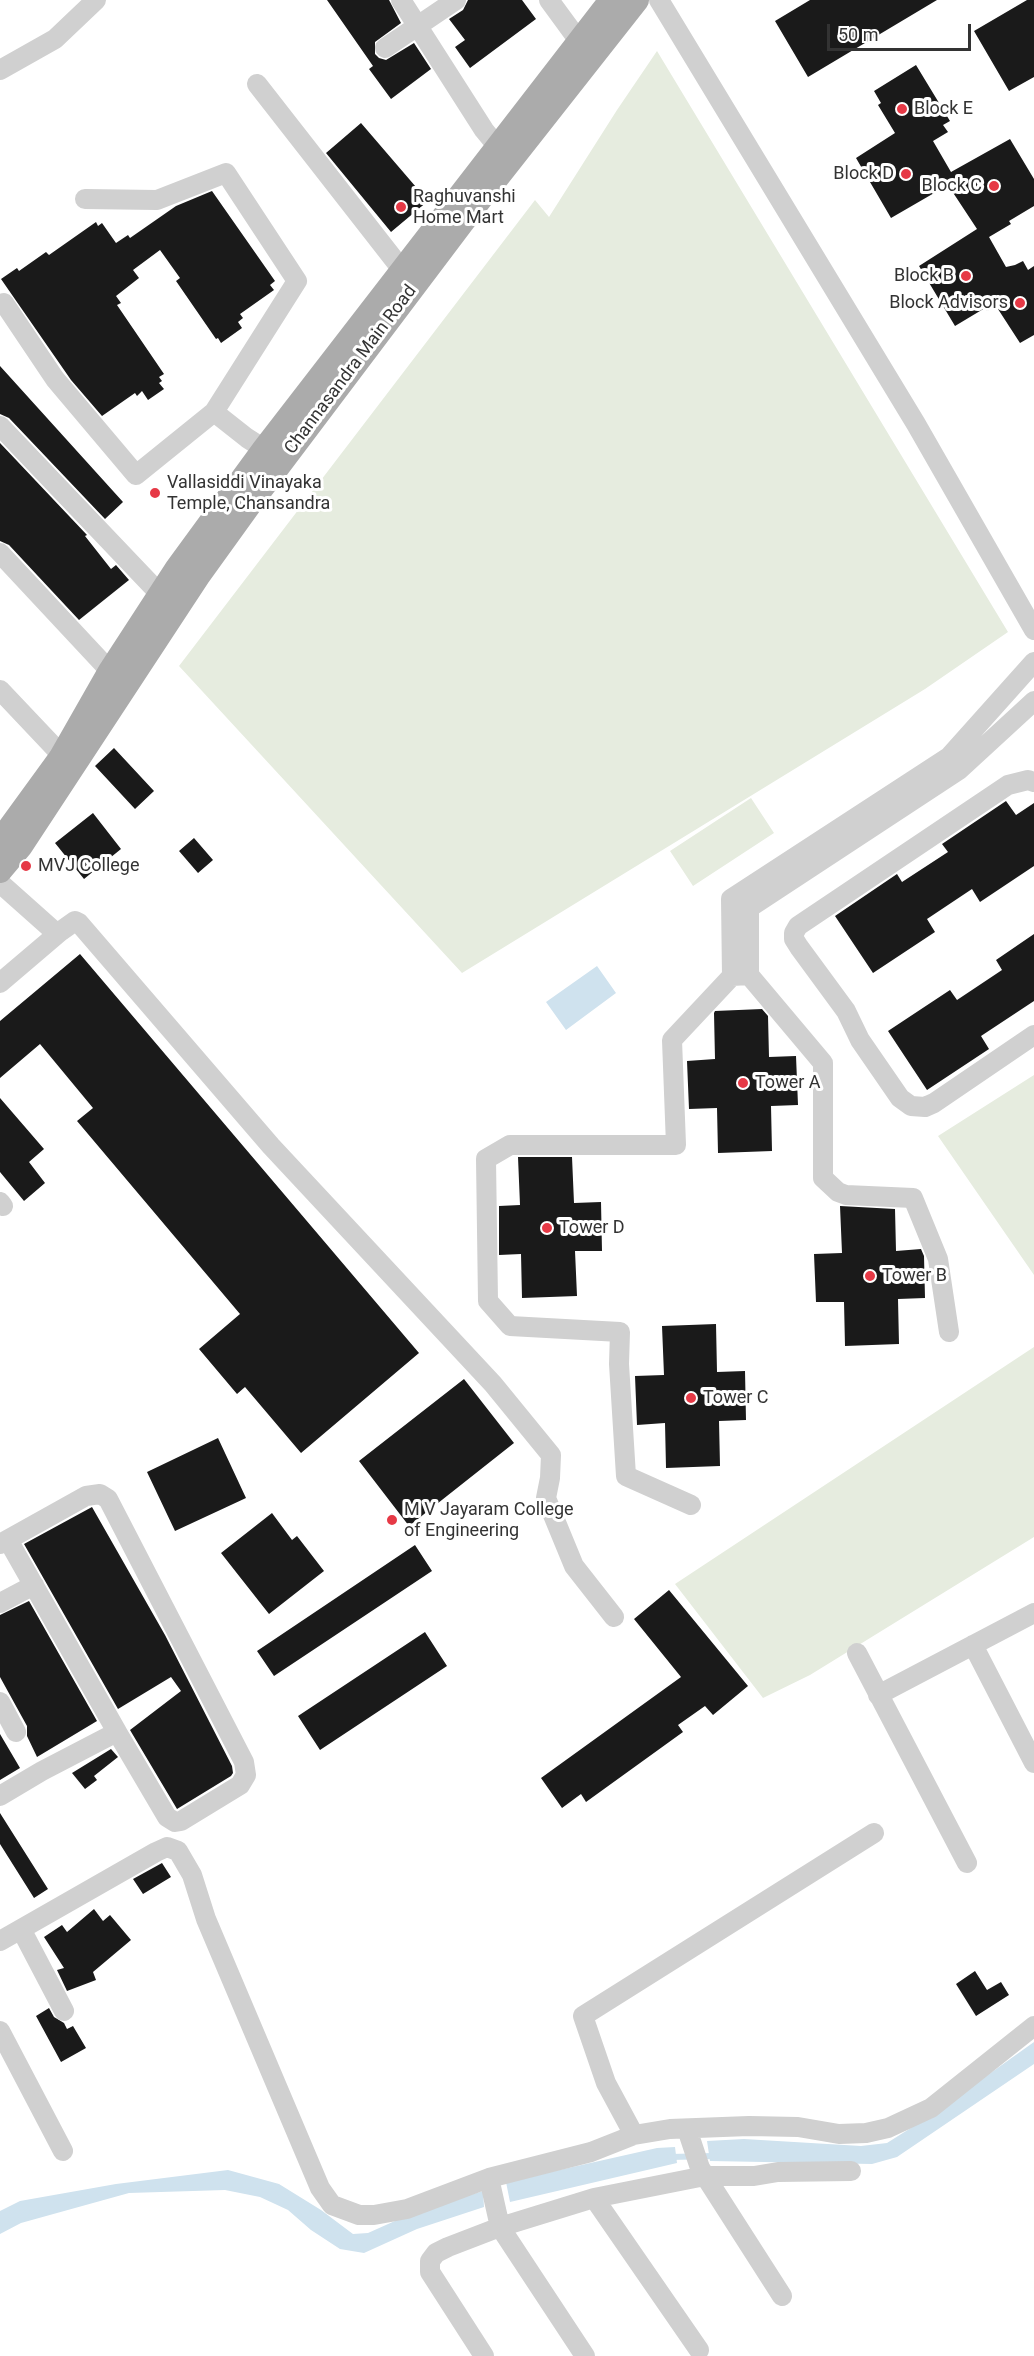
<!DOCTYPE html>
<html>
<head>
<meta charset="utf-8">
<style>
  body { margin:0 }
  #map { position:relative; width:1034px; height:2356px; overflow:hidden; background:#fff; font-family:Roboto,sans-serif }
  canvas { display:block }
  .scale { position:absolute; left:827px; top:24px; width:144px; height:27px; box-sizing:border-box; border:3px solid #333; border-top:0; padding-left:8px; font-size:18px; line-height:21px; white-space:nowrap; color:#333; -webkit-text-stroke:4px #fff; paint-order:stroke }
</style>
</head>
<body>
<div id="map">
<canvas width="1034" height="2356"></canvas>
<div class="scale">50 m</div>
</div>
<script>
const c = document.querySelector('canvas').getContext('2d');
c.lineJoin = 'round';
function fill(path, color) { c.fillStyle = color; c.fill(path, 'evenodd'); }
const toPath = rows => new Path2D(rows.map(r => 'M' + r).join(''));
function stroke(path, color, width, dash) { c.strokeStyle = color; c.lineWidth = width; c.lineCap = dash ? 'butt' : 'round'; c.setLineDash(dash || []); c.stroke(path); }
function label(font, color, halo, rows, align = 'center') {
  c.font = font + ' Roboto,sans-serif'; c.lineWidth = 6; c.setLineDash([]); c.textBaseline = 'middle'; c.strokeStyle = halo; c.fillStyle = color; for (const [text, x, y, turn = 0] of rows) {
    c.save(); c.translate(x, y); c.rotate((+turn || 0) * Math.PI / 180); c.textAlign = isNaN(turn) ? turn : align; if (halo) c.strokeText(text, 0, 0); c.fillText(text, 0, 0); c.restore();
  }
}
fill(toPath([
  [657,51,1008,632,925,689,462,973,179,666,535,200,549,217,617,110],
  [751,798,774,833,693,886,670,851],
  [1034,1075,1034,1275,938,1136],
  [1034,1347,1034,1537,810,1675,763,1698,675,1584]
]), '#e6ecdf');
fill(toPath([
  [597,966,616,993,566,1030,546,1002],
  [1034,2042,1034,2064,897,2157,872,2164,710,2161,707,2141,744,2139,861,2146,887,2143,933,2114],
  [675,2147,677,2163,510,2202,506,2182,657,2148],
  [228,2170,279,2184,321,2210,353,2234,368,2233,415,2212,483,2191,484,2207,417,2229,364,2253,340,2249,311,2230,288,2210,260,2197,225,2190,129,2193,21,2223,0,2234,0,2211,20,2201,116,2184]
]), '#cfe2ee');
stroke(toPath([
  [669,2157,715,2156]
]), '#cfe2ee', 6);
fill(toPath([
  [327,0,389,0,401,23,375,42,375,54,379,58,386,60,414,43,431,69,391,99,369,69,373,66],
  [468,0,522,0,536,19,470,68,455,47,465,40,449,19,463,10],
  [810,0,937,0,808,77,775,21],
  [1027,0,1034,0,1034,77,1009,91,974,31],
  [916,65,950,121,943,125,948,132,933,141,951,172,1010,139,1034,179,1034,206,1009,221,1011,224,989,237,1006,267,1015,265,1023,261,1028,270,1034,266,1034,335,1020,343,996,306,987,311,985,308,955,326,919,266,977,229,948,185,891,218,856,158,895,133,878,105,881,103,874,91],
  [361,123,428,201,391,232,326,153],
  [212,191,275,281,270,285,274,290,240,314,243,318,238,322,242,328,221,343,218,338,216,339,176,281,180,278,160,250,133,270,139,278,116,296,121,303,117,305,164,374,159,377,162,381,159,383,164,389,148,400,142,391,137,396,135,393,102,416,71,380,1,279,17,268,19,271,46,252,49,255,96,222,98,226,102,223,116,243,128,235,130,238,176,206],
  [0,366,123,502,105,519,9,418,0,414],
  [0,443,87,535,85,536,111,569,116,565,129,580,79,620,9,545,0,541],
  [114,748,154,791,135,809,95,766],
  [1006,801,1016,815,1034,803,1034,866,980,902,972,889,927,919,935,932,873,973,835,916,897,874,902,882,948,852,942,844],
  [93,813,121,849,84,879,55,843],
  [194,838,213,860,198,873,179,851],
  [1034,934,1034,1001,981,1036,989,1049,927,1090,888,1031,950,990,957,1000,1002,970,996,960],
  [80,954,419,1353,301,1453,245,1387,237,1394,199,1349,240,1314,77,1121,93,1108,40,1044,0,1078,0,1021],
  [762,1009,768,1016,769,1057,796,1056,798,1105,771,1106,772,1151,718,1153,717,1108,689,1109,687,1061,715,1059,714,1013,715,1011],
  [0,1098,44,1149,29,1162,45,1183,24,1201,0,1172],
  [518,1157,572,1157,574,1203,601,1202,602,1251,575,1251,577,1296,522,1298,521,1254,499,1255,499,1206,520,1205],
  [840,1206,895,1209,896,1251,921,1249,924,1256,925,1298,898,1299,899,1344,845,1346,844,1302,816,1302,814,1254,842,1253],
  [716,1324,717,1372,745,1371,746,1420,719,1421,720,1466,666,1468,665,1423,637,1425,635,1376,664,1375,662,1326],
  [464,1379,514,1443,409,1526,359,1461],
  [218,1438,246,1498,175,1531,147,1472],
  [92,1507,165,1635,232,1766,233,1773,231,1776,177,1809,130,1730,181,1691,171,1677,118,1709,24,1544],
  [272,1513,292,1540,297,1536,324,1571,269,1614,221,1553],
  [415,1545,432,1571,274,1676,257,1651],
  [669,1590,748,1686,713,1715,705,1706,678,1725,683,1732,586,1802,581,1794,562,1808,541,1778,681,1677,634,1619],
  [29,1601,97,1721,37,1757,27,1736,27,1726,0,1677,0,1615],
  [425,1632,447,1666,320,1750,298,1716],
  [0,1734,20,1768,0,1780],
  [111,1749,118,1757,94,1776,97,1780,85,1789,72,1773],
  [0,1813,48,1889,34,1898,0,1844],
  [162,1863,171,1877,143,1894,133,1879],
  [94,1909,103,1921,110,1915,131,1940,93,1972,96,1980,67,1991,57,1970,64,1968,44,1937,62,1925,67,1932],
  [975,1971,987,1990,1001,1982,1009,1995,976,2016,956,1984],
  [49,2008,54,2017,64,2023,67,2029,73,2026,86,2048,61,2062,36,2016]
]), '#1a1a1a');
stroke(toPath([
  [401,0,484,130,497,146],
  [549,0,579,41],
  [659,0,916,424,1034,630],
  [385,48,456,0],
  [0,70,55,39,96,0],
  [257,84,403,271],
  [85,199,157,200,226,173,297,281,214,412],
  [4,303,55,379,136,475,214,412,247,438,275,456],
  [0,426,159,593],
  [0,553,110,671],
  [0,690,72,766],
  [1034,782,1028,780,1008,785,798,926,794,933,794,939,799,947,846,1011,860,1040,900,1098,911,1106,925,1107,934,1103,1034,1035],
  [0,883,55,932,61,931,75,921,79,923,271,1146,493,1384,551,1455,550,1478,546,1498,574,1566,614,1617],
  [732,976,731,899,949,757,1034,662],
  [0,983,61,931],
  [0,1202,3,1206],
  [949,1332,938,1259,913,1198,846,1195,838,1192,823,1178,823,1063,749,975,749,908,959,770,1034,701],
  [691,1505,626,1476,619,1364,620,1332,510,1326,488,1301,486,1159,510,1145,676,1145,672,1040,732,976,749,975],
  [8,1540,117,1732],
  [0,1544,86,1496,100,1494,108,1499,244,1762,246,1775,240,1785,181,1821,175,1822,167,1817,117,1732,42,1771,0,1796],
  [0,1603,34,1585],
  [973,1645,1034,1763],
  [857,1653,967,1863],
  [878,1695,1034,1613],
  [0,1702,16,1732],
  [21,1929,64,2011],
  [0,1941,156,1852,167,1847,178,1851,192,1875,206,1919,320,2188,332,2205,359,2215,374,2215,407,2209,489,2178,591,2152,634,2135,670,2129,749,2126,798,2127,839,2134,866,2133,888,2128,931,2108,1034,2026],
  [0,2031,63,2151],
  [687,2129,700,2168,782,2296],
  [634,2135,606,2083,583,2016,874,1833],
  [489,2178,500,2227,585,2356],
  [594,2198,699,2350],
  [484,2356,430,2272,430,2261,436,2253,448,2247,500,2227,594,2198,705,2176,754,2176,778,2172,851,2171]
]), '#d0d0d0', 20);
stroke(toPath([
  [0,841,61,757,110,671,177,568,264,449,611,0],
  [0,871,21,846,199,575,253,500,471,211,637,0]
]), '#ababab', 24);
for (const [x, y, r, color] of [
  [902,109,6,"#e63946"],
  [906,174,6,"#e63946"],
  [994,186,6,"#e63946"],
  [401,207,6,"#e63946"],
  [966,276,6,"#e63946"],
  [1020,303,6,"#e63946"],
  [155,493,6,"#e63946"],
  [26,866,6,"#e63946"],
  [743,1083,6,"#e63946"],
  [547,1228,6,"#e63946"],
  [870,1276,6,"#e63946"],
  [691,1398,6,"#e63946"],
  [392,1520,6,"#e63946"]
]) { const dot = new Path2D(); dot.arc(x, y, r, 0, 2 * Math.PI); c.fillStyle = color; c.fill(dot); stroke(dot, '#fff', 2); }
label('18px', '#333', '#fff', [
  ["Block E",914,109],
  ["Block D",894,174,"right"],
  ["Block C",982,186,"right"],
  ["Raghuvanshi",413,197],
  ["Home Mart",413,218],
  ["Block B",954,276,"right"],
  ["Block Advisors",1008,303,"right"],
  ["Vallasiddi Vinayaka",167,483],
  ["Temple, Chansandra",167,504],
  ["MVJ College",38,866],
  ["Tower A",755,1083],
  ["Tower D",559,1228],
  ["Tower B",882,1276],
  ["Tower C",703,1398],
  ["M V Jayaram College",404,1510],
  ["of Engineering",404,1531]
], 'left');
label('18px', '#333', '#fff', [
  ["Channasandra Main Road",351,370,-53]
]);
</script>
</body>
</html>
